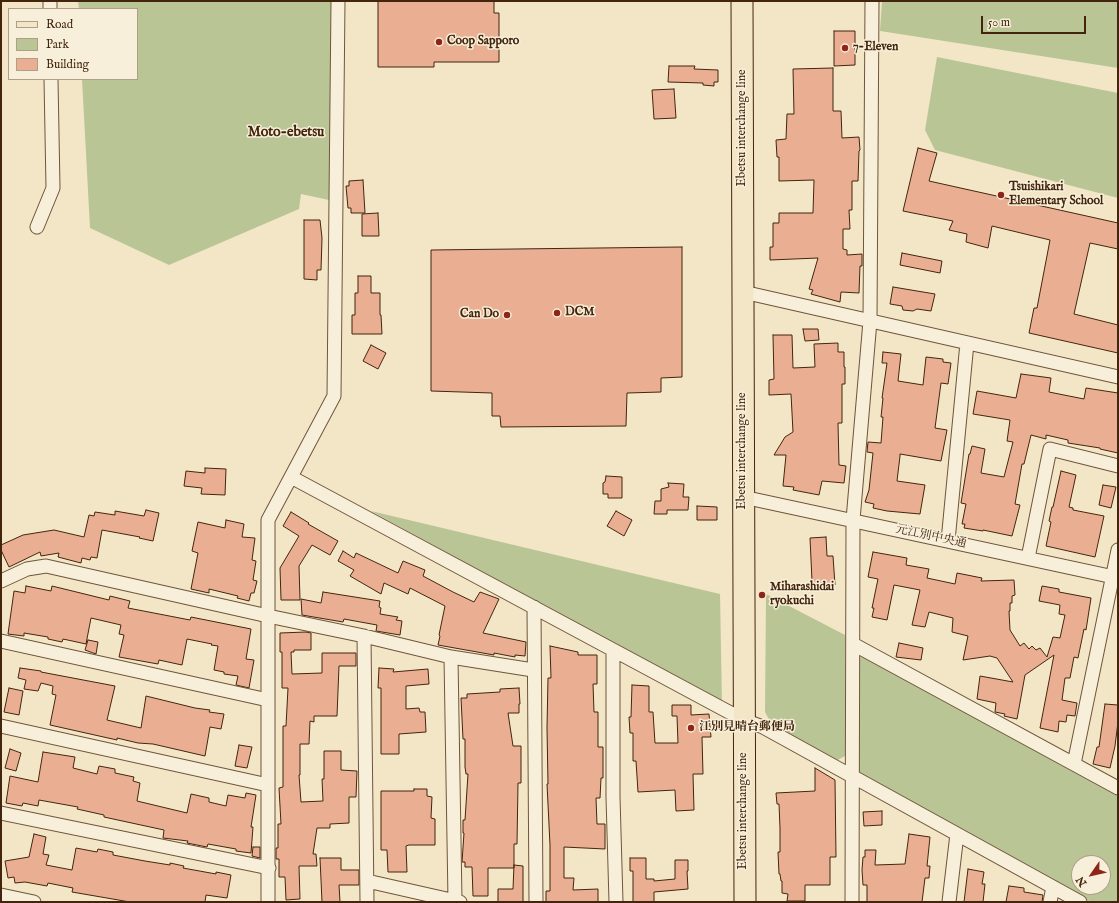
<!DOCTYPE html>
<html>
<head>
<meta charset="utf-8">
<style>
  body { margin:0 }
  #map { position:relative; width:1119px; height:903px; overflow:hidden; background:#f3e6c6; font-family:"IM FELL English",serif }
  canvas { display:block }
  .frame { position:absolute; inset:0; border:2px solid #43250d; pointer-events:none }
  .legend { position:absolute; left:8px; top:8px; width:130px; height:72px; box-sizing:border-box; background:#f7efda; border:1px solid #af9e88; margin:0; padding:5px 7px; list-style:none; font-size:12px; color:#43250d }
  .legend li { display:flex; align-items:center; gap:8px; height:20px }
  .legend b { width:20px; border:1px solid #af9e88 }
  .north { position:absolute; left:1071px; top:855px; width:40px; height:40px; box-sizing:border-box; background:#f7efda; border:1px solid #af9e88; border-radius:50%; rotate:236deg; font-size:11px; font-weight:700; line-height:16px; text-align:center; color:#43250d }
  .north::after { content:''; display:block; margin:auto; width:14px; height:18px; background:#8f2418; clip-path:polygon(50% 0,100% 100%,50% 72%,0 100%) }
  .scale { position:absolute; left:981px; top:16px; width:105px; height:18px; box-sizing:border-box; border:2px solid #43250d; border-top:0; padding-left:5px; font-size:12px; line-height:14px; white-space:nowrap; color:#43250d; -webkit-text-stroke:3px #f7efda; paint-order:stroke }
</style>
</head>
<body>
<div id="map">
<canvas width="1119" height="903"></canvas>
<div class="frame"></div>
<ul class="legend">
<li><b style="height:5px;background:#f3e6c6"></b>Road</li>
<li><b style="height:11px;background:#bac596"></b>Park</li>
<li><b style="height:11px;background:#eaaf92"></b>Building</li>
</ul>
<div class="north">N</div>
<div class="scale">50 m</div>
</div>
<script>
const c = document.querySelector('canvas').getContext('2d');
c.lineJoin = 'round';
function fill(path, color) { c.fillStyle = color; c.fill(path, 'evenodd'); }
const toPath = rows => new Path2D(rows.map(r => 'M' + r).join(''));
function stroke(path, color, width, dash) { c.strokeStyle = color; c.lineWidth = width; c.lineCap = dash ? 'butt' : 'round'; c.setLineDash(dash || []); c.stroke(path); }
function label(font, color, halo, rows, align = 'center') {
  c.font = font + ' "IM FELL English","Noto Serif JP",serif'; c.lineWidth = 3; c.setLineDash([]); c.textBaseline = 'middle'; c.strokeStyle = halo; c.fillStyle = color; for (const [text, x, y, turn = 0] of rows) {
    c.save(); c.translate(x, y); c.rotate((+turn || 0) * Math.PI / 180); c.textAlign = isNaN(turn) ? turn : align; if (halo) c.strokeText(text, 0, 0); c.fillText(text, 0, 0); c.restore();
  }
}
fill(toPath([
  [78,1,331,1,329,200,301,194,299,209,169,265,90,228,82,79,137,79,137,9,79,9],
  [882,1,1118,1,1118,68,880,31],
  [937,57,1118,93,1118,198,935,150,925,130],
  [371,511,720,594,722,704],
  [766,594,845,635,845,756,836,761,772,725,765,712],
  [862,656,1118,794,1118,902,1091,902,859,774,858,660],
  [1079,863,1103,863,1103,887,1079,887]
]), '#bac596');
const building = toPath([
  [378,1,494,1,494,13,499,13,499,62,434,62,434,67,378,67,378,1],
  [834,31,855,31,855,65,834,66,834,31],
  [669,66,695,66,694,69,718,70,718,82,714,82,714,86,703,85,703,83,668,82,669,66],
  [833,68,833,111,841,111,842,138,859,137,860,150,859,151,858,181,852,181,852,210,849,210,850,229,843,229,843,249,847,250,847,255,862,254,862,266,860,266,859,293,841,292,840,302,811,294,813,290,809,289,818,258,770,260,770,247,773,247,773,223,779,223,779,213,813,213,814,180,779,181,779,157,777,157,776,140,786,139,787,114,794,114,793,69,833,68],
  [674,89,676,118,654,119,652,90,674,89],
  [918,148,937,153,929,181,1118,223,1118,249,1090,243,1074,314,1118,325,1118,353,1029,333,1034,308,1037,308,1050,240,992,226,988,248,966,242,967,234,949,230,953,221,903,211,918,148],
  [363,180,365,213,351,213,351,208,348,208,346,186,349,186,349,181,363,180],
  [378,213,379,236,362,236,362,214,378,213],
  [304,220,320,220,322,238,321,270,317,270,317,280,304,279,304,220],
  [682,247,682,377,661,378,661,392,627,393,626,426,501,427,500,416,492,416,492,393,431,391,431,250,682,247],
  [902,253,942,261,940,273,900,265,902,253],
  [358,276,371,276,371,293,380,293,380,315,381,315,382,334,352,334,352,315,355,315,355,293,358,293,358,276],
  [893,287,935,294,931,311,917,309,913,311,903,310,902,306,890,304,893,287],
  [803,329,818,329,819,340,805,341,803,329],
  [773,335,792,335,793,368,815,367,814,344,838,343,838,352,844,352,844,367,845,367,845,384,842,384,842,423,838,423,839,465,846,466,844,483,822,481,819,495,793,490,794,487,783,486,786,455,774,455,785,437,793,432,791,394,769,395,769,380,774,379,773,335],
  [371,345,386,353,378,369,363,361,371,345],
  [883,352,901,354,898,381,923,385,926,357,943,359,943,362,951,363,948,384,941,383,935,428,947,430,941,461,900,454,900,456,897,481,925,485,920,514,887,511,873,508,874,504,865,502,869,490,873,453,867,452,868,442,881,443,883,417,881,417,883,398,882,398,887,363,882,363,883,352],
  [1021,374,1051,378,1049,392,1084,399,1086,388,1118,393,1118,453,1100,449,1100,448,1068,443,1068,440,1046,435,1046,439,1031,435,1024,464,1022,464,1015,504,1020,505,1012,536,983,530,983,531,964,528,965,524,962,524,966,504,961,503,969,454,970,454,972,446,985,449,981,473,1004,477,1013,442,1007,441,1010,420,973,414,977,391,1016,398,1021,374],
  [205,468,226,469,225,495,201,494,202,488,184,486,186,471,205,473,205,468],
  [1061,471,1076,475,1069,507,1073,508,1073,510,1104,516,1095,557,1046,546,1051,522,1049,521,1052,507,1053,507,1061,471],
  [606,476,622,477,622,498,608,498,608,494,603,494,603,483,605,482,606,476],
  [668,483,684,484,683,497,689,497,688,510,667,510,667,514,654,514,655,501,661,501,661,489,669,487,668,483],
  [1103,485,1116,487,1111,508,1099,505,1103,485],
  [697,506,717,507,717,520,697,520,697,506],
  [146,510,159,513,153,541,139,538,140,537,102,530,97,558,91,557,90,560,82,558,81,563,58,557,59,553,41,556,40,552,9,567,1,550,1,545,23,535,54,530,84,537,89,515,94,516,95,512,115,515,115,511,144,516,146,510],
  [616,511,632,520,624,536,607,526,616,511],
  [291,512,309,523,308,524,338,541,330,555,312,545,299,566,300,600,281,600,280,568,299,536,283,526,291,512],
  [226,520,244,524,242,537,255,538,252,560,256,561,253,580,257,581,254,593,251,593,249,601,237,598,238,596,209,589,209,593,191,589,198,553,192,551,198,522,225,528,226,520],
  [826,537,827,556,833,556,835,585,816,585,812,581,810,538,826,537],
  [343,551,354,558,356,553,398,573,403,561,425,570,423,576,453,592,474,602,480,592,499,599,483,633,526,642,525,656,515,655,515,657,494,653,494,655,438,645,440,636,439,635,445,606,410,588,408,594,384,583,381,594,350,576,354,570,338,561,343,551],
  [873,552,907,558,906,565,929,569,927,578,955,584,957,573,982,578,981,581,1014,580,1015,595,1012,596,1012,603,1010,603,1010,611,1009,611,1010,630,1020,646,1024,643,1029,649,1032,646,1036,650,1040,648,1047,657,1053,637,1060,638,1065,615,1059,614,1060,605,1039,601,1042,586,1059,589,1059,592,1091,598,1086,630,1084,629,1078,658,1074,657,1070,678,1065,678,1062,700,1077,703,1075,716,1067,715,1066,722,1059,721,1058,732,1040,728,1054,655,1025,675,1017,719,1004,716,1005,714,995,712,996,703,977,699,980,676,1013,682,997,658,990,656,963,660,968,636,952,632,953,618,929,612,925,627,912,625,920,590,894,585,887,620,872,617,874,608,872,608,878,579,868,577,873,552],
  [26,586,51,591,52,586,109,600,110,596,130,601,128,608,190,620,191,617,251,629,246,659,254,660,249,688,236,685,238,676,224,674,224,672,214,670,218,646,211,645,212,644,187,639,182,665,159,660,158,664,119,657,124,635,119,634,121,625,91,618,86,644,63,639,62,642,48,639,48,637,24,633,24,636,8,634,14,591,25,593,26,586],
  [323,592,380,601,379,607,381,608,380,614,398,617,396,620,402,621,400,635,376,631,377,625,344,619,343,622,302,615,301,599,321,603,323,592],
  [306,632,311,633,311,650,294,650,294,652,291,652,292,674,322,673,322,653,356,653,356,666,339,666,337,716,314,716,314,722,310,721,309,744,300,744,300,775,299,775,301,802,323,801,322,779,324,779,324,751,341,751,341,770,357,771,356,797,349,797,349,823,330,824,330,828,317,828,313,854,316,854,317,866,299,866,300,899,286,900,285,877,279,877,279,859,276,859,276,848,278,848,278,824,281,824,279,788,283,787,283,726,286,726,288,688,282,688,282,652,280,652,280,633,306,632],
  [88,640,98,642,96,654,85,650,88,640],
  [899,643,923,648,921,660,896,657,899,643],
  [550,646,578,652,578,655,597,655,597,684,593,684,594,712,598,712,598,747,603,747,603,778,601,778,600,798,596,798,597,824,605,824,605,849,564,847,564,878,574,878,573,890,598,889,598,902,546,902,546,891,550,891,550,845,547,784,548,784,547,728,548,678,551,678,550,646],
  [20,668,41,671,41,672,115,686,107,720,141,728,146,696,195,708,210,710,209,712,224,714,221,729,210,727,205,756,153,744,138,743,117,738,117,740,50,725,56,695,52,694,53,686,41,683,38,691,24,689,26,680,18,678,20,668],
  [379,668,394,669,393,672,428,669,429,684,406,686,406,709,419,708,420,712,425,712,426,732,399,734,399,754,381,754,381,688,378,688,379,668],
  [632,685,649,686,649,712,653,712,655,743,678,743,677,716,672,716,672,705,691,705,691,715,709,714,711,737,702,737,703,774,693,774,694,810,676,811,675,790,638,792,636,761,633,761,633,733,630,733,629,717,631,717,632,685],
  [9,688,23,691,19,715,4,712,9,688],
  [519,688,520,704,519,704,519,713,508,713,513,746,521,746,521,783,518,783,517,844,514,844,514,868,488,868,488,896,473,896,472,867,465,867,465,862,462,862,464,833,463,833,463,820,465,820,468,774,466,774,465,767,465,739,463,739,461,698,467,698,467,694,500,692,500,689,519,688],
  [1105,704,1118,705,1118,722,1115,746,1110,768,1093,764,1097,747,1099,747,1105,704],
  [239,745,252,747,247,768,235,766,239,745],
  [10,749,21,753,16,771,5,768,10,749],
  [43,752,75,757,73,768,97,774,99,766,115,769,115,773,134,777,133,781,140,783,137,801,187,813,191,794,209,798,209,802,226,806,228,795,245,798,246,793,256,795,251,827,253,827,251,853,236,851,236,849,208,844,207,847,187,843,188,841,163,838,164,830,104,817,104,815,77,809,78,807,39,800,38,806,23,803,22,806,6,803,10,776,38,782,43,752],
  [815,768,835,780,836,857,830,857,830,885,805,885,805,901,787,901,788,894,782,893,782,881,781,881,780,874,779,874,778,852,780,852,780,828,779,804,777,804,776,793,815,791,815,768],
  [414,789,427,789,427,796,432,797,431,818,435,819,435,845,409,845,406,846,407,872,388,872,387,850,381,850,381,791,414,791,414,789],
  [882,811,882,825,864,826,863,812,882,811],
  [34,834,46,837,43,854,49,855,46,865,72,870,76,848,97,852,98,849,113,852,113,855,145,861,170,865,170,863,184,866,183,868,216,874,216,872,231,875,227,898,206,895,205,902,130,902,72,892,73,888,48,883,47,886,25,882,15,883,14,877,8,878,5,861,29,857,34,834],
  [909,834,930,837,927,866,930,866,929,878,925,878,922,902,867,902,867,885,863,885,862,870,863,857,865,857,865,850,876,850,875,865,905,864,909,834],
  [253,847,260,847,260,858,252,856,253,847],
  [320,858,341,858,341,870,359,870,359,885,339,885,340,902,322,902,320,858],
  [630,858,646,858,646,879,654,879,654,881,675,879,675,860,688,860,688,871,687,871,688,889,654,892,654,902,633,902,633,871,630,871,630,858],
  [514,865,523,866,523,902,498,902,498,889,513,889,514,865],
  [968,869,984,872,982,884,985,884,983,902,964,902,968,869],
  [1009,886,1024,888,1024,892,1043,895,1042,902,1006,902,1009,886]
]);
fill(building, '#eaaf92');
stroke(building, '#43250d', 1);
const street = toPath([
  [50,1,50,9],
  [37,227,53,188,51,79],
  [743,292,1118,377],
  [291,477,725,710,744,720,763,727,1080,902],
  [743,497,1118,578],
  [948,541,967,343],
  [1028,558,1050,449,1118,466],
  [1,581,27,569,46,566,268,616,364,636,451,657,533,670],
  [534,607,536,902],
  [364,636,367,902],
  [1,641,268,700],
  [853,644,1118,788],
  [613,650,613,797,616,902],
  [451,657,455,901],
  [1,726,268,785],
  [1074,764,1118,550],
  [1,813,269,868],
  [367,881,460,902],
  [1,895,34,902],
  [268,902,268,520,334,396,338,1],
  [852,902,853,520,870,321,872,1],
  [949,902,957,834],
  [1050,902,1053,887]
]);
const primary = toPath([
  [742,1,745,902]
]);
stroke(street, '#6f553b', 15);
stroke(primary, '#43250d', 23);
stroke(street, '#f7efda', 13);
stroke(primary, '#f3e6c6', 21);
for (const [x, y, r, color] of [
  [439,42,4,"#8f2418"],
  [845,48,4,"#8f2418"],
  [1001,195,4,"#8f2418"],
  [557,313,4,"#8f2418"],
  [507,315,4,"#8f2418"],
  [762,595,4,"#8f2418"],
  [691,728,4,"#8f2418"]
]) { const dot = new Path2D(); dot.arc(x, y, r, 0, 2 * Math.PI); c.fillStyle = color; c.fill(dot); stroke(dot, '#f7efda', 1.5); }
label('bold 12px', '#43250d', '#f7efda', [
  ["Coop Sapporo",447,42],
  ["7-Eleven",853,48],
  ["Tsuishikari",1009,188],
  ["Elementary School",1009,202],
  ["DCM",565,313],
  ["Can Do",499,315,"right"],
  ["Miharashidai",770,588],
  ["ryokuchi",770,602],
  ["江別見晴台郵便局",699,728]
], 'left');
label('12px', '#43250d', '#f7efda', [
  ["Ebetsu interchange line",743,128,-90],
  ["Ebetsu interchange line",743,451,-90],
  ["元江別中央通",931,537,12],
  ["Ebetsu interchange line",744,811,-90]
]);
label('bold 14px', '#43250d', '#f7efda', [
  ["Moto-ebetsu",286,133]
]);
</script>
</body>
</html>
